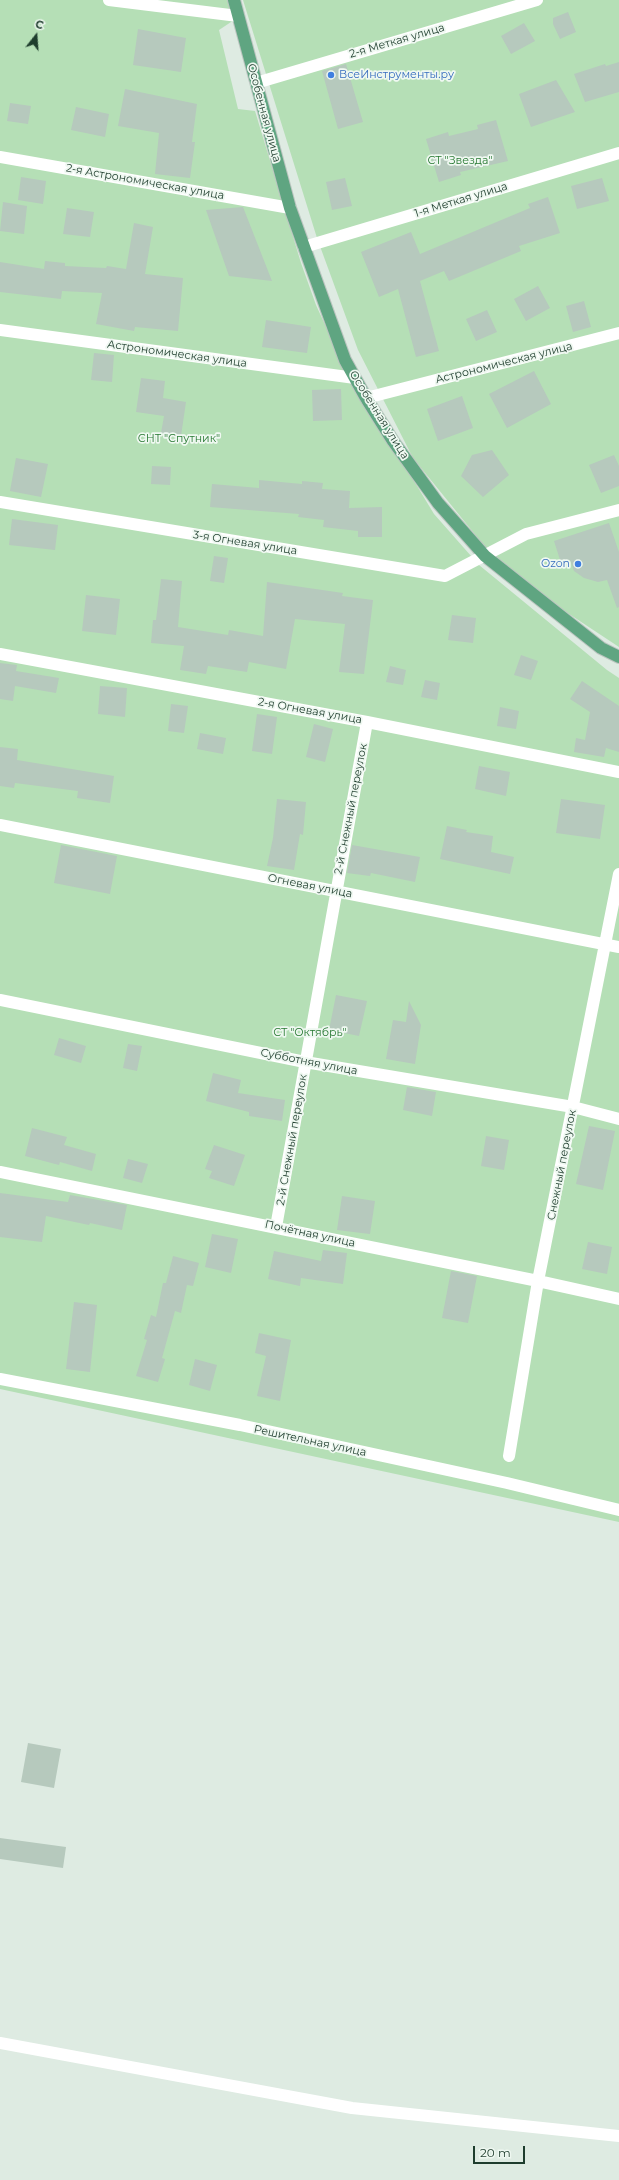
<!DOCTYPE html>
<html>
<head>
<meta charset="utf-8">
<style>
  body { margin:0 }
  #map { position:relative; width:619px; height:2180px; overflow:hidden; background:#deebe2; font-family:Montserrat,sans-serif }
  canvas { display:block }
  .north { position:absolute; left:16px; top:16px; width:40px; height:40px; -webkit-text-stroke:3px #eff8f1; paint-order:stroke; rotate:17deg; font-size:11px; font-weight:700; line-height:16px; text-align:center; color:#1e3d2d }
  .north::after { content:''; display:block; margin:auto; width:14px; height:18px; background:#1e3d2d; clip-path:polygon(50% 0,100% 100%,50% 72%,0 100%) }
  .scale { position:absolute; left:473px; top:2146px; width:52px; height:18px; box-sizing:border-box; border:2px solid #1e3d2d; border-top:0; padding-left:5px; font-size:12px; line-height:14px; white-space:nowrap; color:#1e3d2d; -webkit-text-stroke:3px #eff8f1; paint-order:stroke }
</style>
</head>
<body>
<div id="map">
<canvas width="619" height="2180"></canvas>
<div class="north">С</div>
<div class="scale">20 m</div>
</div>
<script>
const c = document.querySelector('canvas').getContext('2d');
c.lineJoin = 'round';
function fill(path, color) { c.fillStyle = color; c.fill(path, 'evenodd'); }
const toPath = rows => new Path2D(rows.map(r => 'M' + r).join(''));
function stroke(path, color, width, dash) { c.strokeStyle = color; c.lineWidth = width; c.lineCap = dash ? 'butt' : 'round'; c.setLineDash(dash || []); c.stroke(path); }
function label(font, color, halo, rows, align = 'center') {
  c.font = font + ' Montserrat,sans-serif'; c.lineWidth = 3.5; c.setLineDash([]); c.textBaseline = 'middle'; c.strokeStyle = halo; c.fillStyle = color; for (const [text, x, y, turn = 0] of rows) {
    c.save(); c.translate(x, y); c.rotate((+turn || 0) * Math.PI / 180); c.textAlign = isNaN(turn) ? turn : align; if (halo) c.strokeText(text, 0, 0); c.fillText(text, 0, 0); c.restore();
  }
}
fill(toPath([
  [0,0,228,0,234,20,219,30,238,109,255,111,301,263,316,305,342,362,434,514,479,565,607,670,619,678,619,1522,0,1389],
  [243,0,619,0,619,647,548,600,486,548,413,458,358,350,317,238]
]), '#b5dfb6');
fill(toPath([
  [568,12,576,32,560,39,553,24,553,18],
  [524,23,535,41,511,54,501,36],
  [138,29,186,38,181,72,133,65],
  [619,62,619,92,585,102,574,74,605,64,606,66],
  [346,64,363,122,338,129,322,71],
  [556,80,575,112,531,127,519,94],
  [125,89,197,104,192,142,195,142,190,178,155,174,159,133,118,126],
  [10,103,31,106,28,124,7,121],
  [76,107,109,114,105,137,71,130],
  [496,120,508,161,460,172,461,175,439,182,426,139,448,132,449,136,478,129,477,125],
  [21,177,46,181,43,204,18,200],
  [345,178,352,206,332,210,326,182],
  [602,178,609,201,577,209,571,186],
  [548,197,560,233,519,246,521,251,449,281,444,271,420,281,439,351,416,357,398,289,379,297,361,252,411,232,420,254,530,208,528,204],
  [3,202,27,206,24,234,0,231],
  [243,207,272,281,229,276,206,210],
  [67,208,94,212,90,237,63,234],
  [134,223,153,227,145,274,183,278,178,331,135,327,134,331,96,324,102,293,62,291,61,299,0,292,0,262,44,269,45,261,65,263,65,266,106,268,107,266,126,269],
  [538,286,550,308,526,321,514,299],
  [584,301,591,327,573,332,566,306],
  [487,310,497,332,476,341,466,319],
  [266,320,311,327,307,353,262,347],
  [94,353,114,355,112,382,91,380],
  [534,371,551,404,507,428,489,394],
  [141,378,165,381,163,398,186,402,181,436,161,433,164,416,136,412],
  [341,389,342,420,313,421,312,390],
  [462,396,473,428,438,441,427,409],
  [492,450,509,475,483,497,461,476,472,455],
  [614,455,619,466,619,486,601,493,589,465],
  [16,458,48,464,41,497,10,491],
  [152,466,171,467,170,485,151,484],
  [259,480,302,484,302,481,323,483,322,489,350,491,349,508,382,507,382,537,358,537,358,531,323,527,324,520,298,517,299,514,210,507,212,484,259,488],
  [12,519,58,525,55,550,9,545],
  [609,523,619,552,619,607,617,608,607,580,598,582,584,578,574,571,570,560,561,563,554,541],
  [214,556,228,558,224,583,210,581],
  [161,579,182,581,178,627,228,635,229,630,263,636,267,582,343,593,342,596,373,600,364,674,339,672,345,624,295,619,286,669,249,662,247,672,208,666,206,674,180,670,184,646,151,643,153,620,156,620],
  [86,595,120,599,116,635,82,631],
  [452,615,476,618,473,643,448,640],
  [521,655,538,661,531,680,514,675],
  [0,663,17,665,16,671,59,678,56,693,15,686,13,701,0,699],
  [390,666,406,670,403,685,386,682],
  [425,680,440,683,437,700,421,697],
  [582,681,619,706,619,752,606,748,604,757,574,752,576,738,585,740,590,712,570,699],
  [100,686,127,688,125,717,98,714],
  [171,704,188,706,184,733,168,731],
  [500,707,519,711,516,729,497,726],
  [257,714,277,717,272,754,252,751],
  [314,724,333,729,325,762,306,757],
  [200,733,226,738,223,754,197,749],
  [0,747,18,749,17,760,114,776,110,803,77,798,78,791,15,783,14,788,0,786],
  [479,766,510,772,506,796,475,789],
  [277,799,306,802,303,835,300,834,294,870,267,866,273,838],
  [561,799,605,805,600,839,556,833],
  [447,826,467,830,466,832,493,836,491,852,514,857,510,874,440,859],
  [61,845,117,856,110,894,54,883],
  [352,845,420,857,415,882,371,873,370,876,347,873],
  [336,995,367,1001,359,1036,329,1030],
  [409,1001,421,1025,415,1064,386,1059,393,1020,406,1022],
  [59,1038,86,1046,81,1063,54,1055],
  [128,1044,142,1046,137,1071,123,1068],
  [213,1073,241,1080,238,1093,285,1100,282,1121,249,1116,249,1112,206,1101],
  [407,1087,436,1092,432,1116,403,1110],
  [589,1126,615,1131,603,1190,576,1184],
  [32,1128,67,1137,64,1145,96,1154,92,1171,60,1162,59,1165,25,1156],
  [486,1136,509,1140,504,1170,481,1166],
  [214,1145,245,1155,234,1186,209,1178,212,1171,205,1169],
  [128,1159,148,1164,142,1183,123,1178],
  [0,1193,68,1202,70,1195,127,1205,122,1230,90,1223,89,1225,46,1216,42,1242,0,1237],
  [342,1196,375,1201,370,1234,337,1230],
  [212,1234,238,1239,231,1273,205,1267],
  [588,1242,612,1247,607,1274,582,1269],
  [323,1250,347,1253,343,1284,301,1278,300,1286,268,1279,274,1251,321,1261],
  [173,1256,199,1263,193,1286,187,1285,181,1313,175,1311,162,1358,165,1359,158,1382,136,1376,147,1340,144,1339,151,1315,156,1317,163,1283,166,1283],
  [451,1271,477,1276,468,1323,442,1318],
  [74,1302,97,1305,90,1372,66,1369],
  [259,1333,291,1340,280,1401,257,1396,266,1356,255,1353],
  [195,1359,217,1365,210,1391,189,1385],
  [28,1743,61,1749,54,1788,21,1782],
  [0,1838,66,1847,63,1868,0,1859]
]), '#b6c9bd');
const major = toPath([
  [234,0,290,208,345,360,366,398,393,441,438,503,485,556,601,648,619,657]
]);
stroke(major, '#bcc5c0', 14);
stroke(toPath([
  [109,0,238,16],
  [256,83,537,0],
  [0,157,290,208],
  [304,247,619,153],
  [0,330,355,378],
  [366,398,619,333],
  [0,502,445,576,526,534,619,510],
  [0,654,367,722,619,772],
  [0,825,619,947],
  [0,1000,305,1062,573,1107,619,1119],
  [0,1172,538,1281,619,1299],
  [276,1227,367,722],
  [0,1379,240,1425,507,1483,619,1510],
  [509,1456,538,1281,619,874],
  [0,2043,352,2108,619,2136]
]), '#fff', 12);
stroke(major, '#5fa581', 12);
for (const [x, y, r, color] of [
  [331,75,4,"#3f7fe0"],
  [578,564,4,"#3f7fe0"]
]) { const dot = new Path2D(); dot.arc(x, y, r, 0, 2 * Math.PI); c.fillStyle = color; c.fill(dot); stroke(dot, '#eff8f1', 1.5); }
label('11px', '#1e3d2d', '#eff8f1', [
  ["2-я Меткая улица",397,41,-16],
  ["Особенная улица",264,113,75],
  ["2-я Астрономическая улица",145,182,10],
  ["1-я Меткая улица",461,200,-17],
  ["Астрономическая улица",177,354,8],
  ["Астрономическая улица",504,363,-14],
  ["Особенная улица",379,415,58],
  ["3-я Огневая улица",245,543,9],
  ["2-я Огневая улица",310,711,10],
  ["2-й Снежный переулок",351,809,-79],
  ["Огневая улица",310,886,11],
  ["Субботняя улица",309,1062,11],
  ["2-й Снежный переулок",292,1140,-80],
  ["Снежный переулок",562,1165,-79],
  ["Почётная улица",310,1234,12],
  ["Решительная улица",310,1441,12]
]);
label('11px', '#366cbe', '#eff8f1', [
  ["ВсеИнструменты.ру",339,75],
  ["Ozon",570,564,"right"]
], 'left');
label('11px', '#257730', '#eff8f1', [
  ["СТ \"Звезда\"",460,161],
  ["СНТ \"Спутник\"",179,439],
  ["СТ \"Октябрь\"",310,1033]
]);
</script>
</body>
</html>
